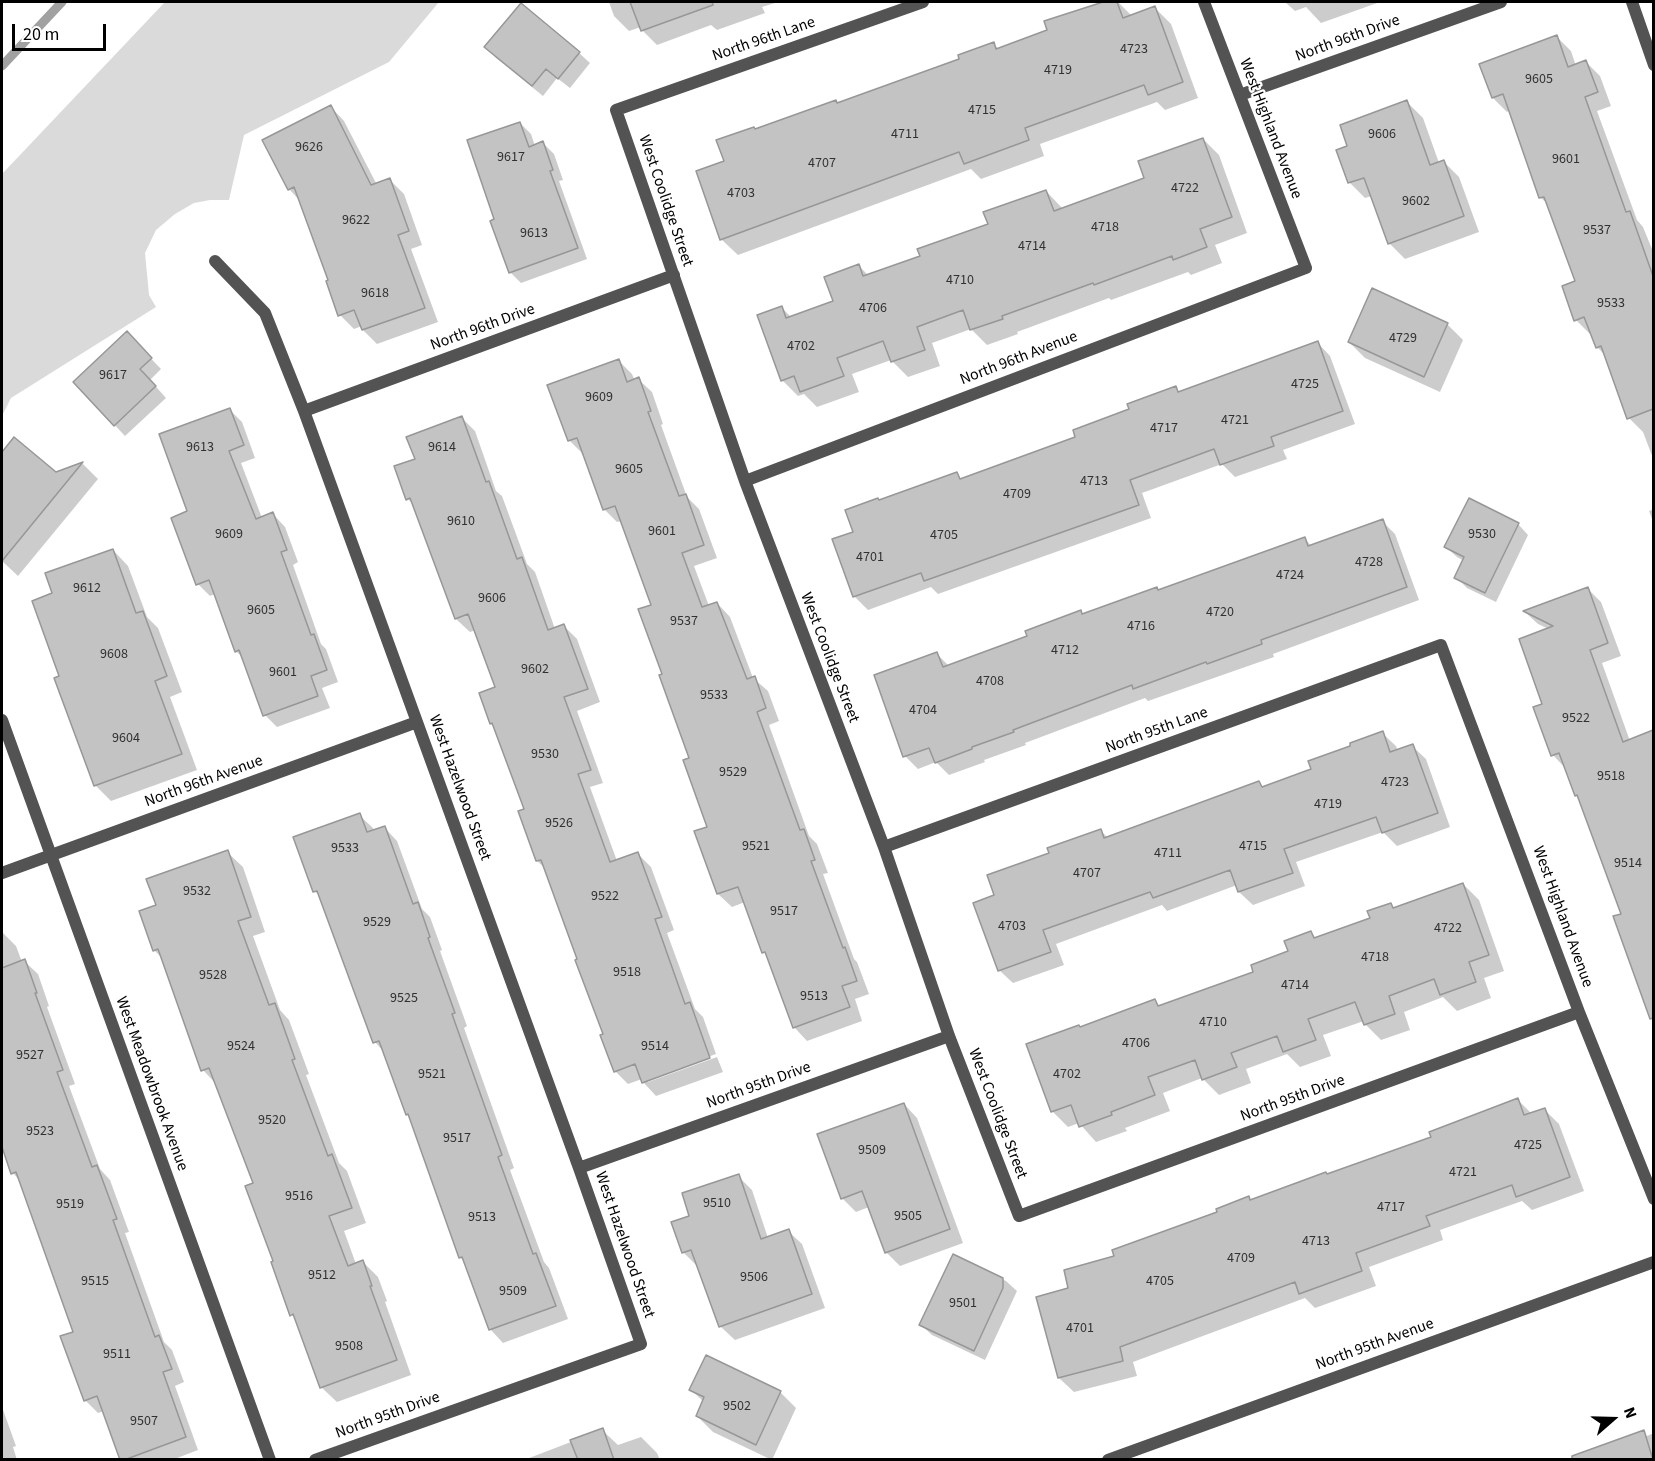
<!DOCTYPE html>
<html>
<head>
<meta charset="utf-8">
<style>
  body { margin:0 }
  #map { position:relative; width:1655px; height:1461px; overflow:hidden; background:#fff; font-family:"Source Sans 3",sans-serif }
  canvas { display:block }
  .frame { position:absolute; inset:0; border:3px solid #000; pointer-events:none }
  .north { position:absolute; left:1583px; top:1389px; width:60px; height:60px; -webkit-text-stroke:4px #fff; paint-order:stroke; rotate:70deg; font-size:16px; font-weight:700; line-height:24px; text-align:center; color:#000 }
  .north::after { content:''; display:block; margin:auto; width:21px; height:27px; background:#000; clip-path:polygon(50% 0,100% 100%,50% 72%,0 100%) }
  .scale { position:absolute; left:12px; top:24px; width:94px; height:27px; box-sizing:border-box; border:3px solid #000; border-top:0; padding-left:8px; font-size:18px; line-height:21px; white-space:nowrap; color:#000; -webkit-text-stroke:4px #fff; paint-order:stroke }
</style>
</head>
<body>
<div id="map">
<canvas width="1655" height="1461"></canvas>
<div class="frame"></div>
<div class="north">N</div>
<div class="scale">20 m</div>
</div>
<script>
const c = document.querySelector('canvas').getContext('2d');
c.lineJoin = 'round';
function fill(path, color) { c.fillStyle = color; c.fill(path, 'evenodd'); }
const toPath = rows => new Path2D(rows.map(r => 'M' + r).join(''));
function stroke(path, color, width, dash) { c.strokeStyle = color; c.lineWidth = width; c.lineCap = dash ? 'butt' : 'round'; c.setLineDash(dash || []); c.stroke(path); }
function label(font, color, halo, rows, align = 'center') {
  c.font = font + ' "Source Sans 3",sans-serif'; c.lineWidth = 4.5; c.setLineDash([]); c.textBaseline = 'middle'; c.strokeStyle = halo; c.fillStyle = color; for (const [text, x, y, turn = 0] of rows) {
    c.save(); c.translate(x, y); c.rotate((+turn || 0) * Math.PI / 180); c.textAlign = isNaN(turn) ? turn : align; if (halo) c.strokeText(text, 0, 0); c.fillText(text, 0, 0); c.restore();
  }
}
fill(toPath([
  [165,2,439,2,389,62,244,135,229,200,210,200,194,203,175,214,156,230,145,253,149,295,156,307,11,398,2,416,2,174]
]), '#dadada');
fill(toPath([
  [609,2,778,2,762,7,765,13,717,30,711,25,657,45,642,30,641,27,629,31,614,16],
  [1107,2,1118,2,1132,16,1155,8,1171,24,1198,98,1165,110,1157,102,1040,144,1044,156,981,179,971,169,738,255,722,240,698,172,726,162,755,130,838,105,961,60,993,44,999,49,1049,31,1073,14],
  [1285,2,1380,2,1321,23,1306,7,1295,11],
  [521,5,579,53,590,63,570,88,557,78,543,96,496,58,486,47],
  [1557,37,1571,51,1576,66,1586,62,1600,76,1611,106,1597,111,1637,220,1643,227,1654,254,1654,461,1643,432,1629,418,1607,357,1597,347,1592,333,1590,334,1576,320,1577,282,1549,205,1541,198,1510,110,1507,112,1493,98,1481,64],
  [1407,102,1423,118,1439,163,1443,161,1459,177,1479,232,1405,259,1389,243,1372,196,1365,198,1349,182,1349,147],
  [330,106,344,121,377,185,390,180,404,194,422,245,411,249,438,322,377,344,363,330,362,326,354,329,340,315,330,281,301,202,289,189],
  [520,123,531,134,535,146,543,143,554,154,563,180,559,181,587,259,521,283,510,272],
  [1203,139,1219,155,1247,233,1215,245,1222,263,1191,275,1188,272,1111,300,1109,298,1017,332,1018,334,987,345,971,329,932,343,940,366,908,377,891,360,852,374,859,392,817,407,804,394,798,396,782,380,782,308,792,318,835,302,859,266,869,276,922,257,990,225,1046,191,1063,209,1146,179],
  [1373,290,1447,324,1463,340,1440,392,1365,358,1349,342],
  [1317,342,1330,356,1355,424,1283,450,1287,459,1235,477,1222,464,1142,493,1151,518,938,594,931,587,868,610,854,596,855,532,880,502,957,474,962,480,1077,438,1175,388,1181,393],
  [137,344,161,369,150,380,166,398,125,436,75,383],
  [619,361,632,374,635,381,638,379,652,392,663,424,661,425,687,497,699,509,717,558,694,566,709,606,717,603,730,617,753,678,768,691,779,721,769,725,809,836,817,844,828,873,823,874,854,959,857,962,869,994,855,999,862,1021,807,1041,794,1027,768,957,764,952,745,902,732,907,718,894,696,832,709,828,691,759,664,675,653,605,622,521,617,522,604,509,584,453,582,453,569,440],
  [230,410,242,422,255,458,241,463,262,518,273,514,285,527,298,562,293,565,321,644,326,649,338,682,322,688,330,708,277,727,265,715,244,659,236,651,215,594,210,596,198,584,189,512],
  [462,418,475,431,496,491,502,496,527,564,535,572,555,629,564,626,577,639,600,702,577,711,603,783,590,787,617,861,638,854,651,867,674,930,667,933,695,1009,703,1017,716,1054,648,1079,648,1082,717,1057,723,1072,656,1096,643,1082,642,1079,628,1084,615,1071,604,1035,547,870,537,861,525,810,496,728,491,724,480,694,497,688,476,630,470,632,456,619,414,505,408,499,417,460],
  [14,439,56,474,83,464,98,479,18,576,2,561,2,454],
  [1654,509,1654,524,1649,511],
  [1382,521,1395,534,1419,600,1273,654,1274,657,1148,701,1145,698,1025,743,1026,745,984,760,985,762,949,775,936,762,918,769,905,756,937,654,949,666,1029,637,1080,611,1084,615,1158,591,1305,539,1312,547],
  [1518,524,1528,535,1496,602,1467,588,1456,577,1464,561,1457,557,1446,547],
  [113,550,128,566,147,617,158,628,182,692,170,697,197,770,111,801,95,785,61,677,54,594],
  [1588,589,1601,602,1621,656,1602,663,1630,741,1654,732,1654,1024,1615,917,1622,915,1581,799,1576,795,1566,769,1553,755,1544,705,1549,629,1538,624,1525,612],
  [1382,733,1396,746,1398,751,1412,746,1426,759,1450,827,1397,846,1383,832,1296,862,1305,886,1253,905,1239,892,1237,885,1167,911,1162,905,1056,944,1064,965,1013,983,999,970,996,896,1051,854,1100,830,1108,838,1259,783,1264,788,1313,770],
  [359,815,373,828,374,831,384,827,397,841,422,909,430,917,442,950,440,951,467,1026,464,1028,514,1168,510,1170,544,1262,549,1268,568,1319,503,1343,490,1329,466,1263,460,1257,411,1118,407,1114,384,1052,375,1042,321,898,315,891],
  [227,852,243,867,265,932,253,936,280,1010,289,1020,309,1074,306,1075,339,1163,347,1171,366,1223,344,1231,356,1264,363,1262,378,1277,387,1301,385,1302,411,1375,337,1402,321,1387,297,1320,292,1315,275,1262,254,1184,217,1085,203,1070,164,960,154,950,158,906],
  [1463,884,1479,900,1504,971,1484,978,1491,998,1457,1011,1443,997,1404,1012,1410,1030,1381,1040,1365,1024,1364,1021,1323,1035,1331,1056,1300,1067,1287,1054,1246,1069,1251,1083,1219,1095,1202,1078,1163,1093,1170,1111,1125,1128,1127,1131,1096,1142,1079,1123,1068,1127,1052,1111,1080,1028,1155,1001,1161,1007,1255,973,1289,952,1311,933,1317,939,1372,919,1390,905,1395,909],
  [3,933,16,946,22,962,24,961,38,974,49,1006,47,1007,75,1084,69,1086,100,1169,110,1180,129,1232,125,1233,164,1342,172,1350,184,1382,175,1386,198,1450,172,1460,122,1460,104,1411,98,1413,85,1400,75,1333,20,1181,13,1173,2,1142,2,934],
  [1518,1100,1532,1114,1545,1110,1559,1124,1584,1191,1532,1210,1522,1201,1440,1230,1443,1240,1369,1267,1376,1286,1315,1308,1305,1298,1133,1362,1137,1376,1074,1392,1059,1378,1070,1289,1116,1257,1249,1198,1252,1201,1328,1176,1433,1138],
  [904,1104,917,1118,963,1243,900,1266,886,1252,869,1207,856,1212,842,1198],
  [738,1176,752,1190,768,1238,788,1231,802,1244,825,1308,735,1340,721,1327,699,1266,697,1266,683,1252,691,1216],
  [953,1256,1006,1281,1017,1291,985,1360,932,1335,921,1325],
  [707,1357,780,1392,796,1408,772,1460,713,1432,697,1416,704,1402,691,1390],
  [2,1407,16,1446,13,1447,17,1460,2,1460],
  [602,1430,618,1445,641,1437,657,1453,660,1460,524,1460],
  [1643,1432,1647,1436,1654,1433,1654,1460,1580,1460]
]), '#0003');
stroke(toPath([
  [2,66,62,2]
]), '#a1a1a1', 9);
const building = toPath([
  [630,2,712,2,713,5,641,31,630,2],
  [1103,2,1117,2,1123,18,1155,6,1183,82,1148,95,1144,85,1025,128,1029,140,964,164,959,152,720,240,696,171,724,161,716,140,754,127,755,129,836,100,837,103,959,59,958,55,994,42,996,49,1047,30,1044,21,1103,2],
  [521,3,580,52,558,79,546,69,532,86,484,47,521,3],
  [1557,35,1568,67,1586,60,1598,92,1585,97,1626,212,1630,211,1653,276,1653,409,1627,419,1601,346,1596,348,1584,317,1574,321,1562,286,1575,281,1544,197,1539,198,1503,94,1492,98,1479,64,1557,35],
  [1407,100,1430,165,1444,160,1464,216,1388,244,1364,178,1348,183,1336,150,1347,146,1340,125,1407,100],
  [331,105,371,185,390,178,409,231,398,235,425,308,362,330,354,310,338,316,326,281,328,280,294,187,288,190,262,140,331,105],
  [520,122,529,147,543,141,553,170,550,171,578,248,509,273,490,221,494,219,467,140,520,122],
  [1203,138,1232,217,1200,229,1207,247,1173,260,1172,256,1094,285,1093,283,1002,316,1003,319,970,330,963,310,917,327,925,350,891,362,883,341,837,358,844,376,800,392,794,376,781,381,757,315,782,306,786,318,833,301,824,277,859,264,863,276,920,256,917,249,988,224,983,212,1046,190,1054,211,1144,178,1138,161,1203,138],
  [1372,288,1448,323,1424,377,1348,342,1372,288],
  [127,331,152,358,140,369,156,386,114,426,73,382,127,331],
  [1318,341,1343,411,1271,437,1274,446,1220,465,1214,449,1130,480,1139,505,924,581,921,573,853,597,832,539,853,532,845,510,878,498,879,500,957,472,960,479,1075,437,1073,430,1129,409,1127,404,1176,386,1178,392,1318,341],
  [619,359,627,382,639,377,651,411,648,412,679,496,686,494,704,545,682,553,702,607,717,602,747,679,755,676,766,708,757,712,800,830,804,829,815,860,811,861,843,948,845,947,857,981,842,986,850,1007,793,1028,765,952,762,953,738,887,717,894,694,831,707,827,683,760,689,758,659,675,662,674,638,609,651,605,615,506,603,510,577,438,568,441,547,385,619,359],
  [230,408,244,445,229,451,256,519,273,512,287,550,281,552,311,635,314,634,327,670,311,676,318,696,263,716,239,650,235,652,209,580,196,585,171,518,187,511,159,434,230,408],
  [462,416,486,482,489,481,517,559,522,557,548,630,564,624,588,689,564,697,591,770,578,774,610,862,638,852,662,917,655,919,685,1004,690,1002,710,1058,642,1083,635,1064,614,1072,600,1035,603,1034,575,960,577,959,541,860,536,861,518,811,524,809,492,723,490,724,479,693,495,687,468,614,455,619,410,498,406,500,394,466,415,459,406,437,462,416],
  [14,437,56,472,83,462,2,561,2,452,14,437],
  [1469,498,1519,523,1485,593,1454,578,1464,557,1444,547,1469,498],
  [1383,519,1407,587,1261,640,1262,644,1207,664,1206,662,1133,689,1132,685,1013,730,1014,732,972,747,972,749,935,763,929,748,903,757,874,675,937,652,943,667,1027,636,1025,631,1081,610,1082,614,1157,587,1158,590,1305,537,1308,546,1383,519],
  [113,549,136,613,143,611,167,676,155,681,182,754,94,786,54,678,59,676,32,601,52,593,45,573,113,549],
  [1588,587,1608,643,1590,650,1623,742,1653,730,1653,1018,1650,1019,1613,916,1621,914,1577,795,1575,796,1559,753,1551,756,1533,707,1542,704,1519,639,1553,626,1523,611,1588,587],
  [1383,731,1390,752,1413,744,1438,813,1382,833,1376,817,1284,849,1293,873,1238,892,1230,870,1153,898,1150,892,1043,930,1051,952,998,971,973,903,994,895,987,875,1049,853,1047,848,1101,829,1104,838,1259,781,1262,787,1311,769,1308,761,1350,746,1350,743,1383,731],
  [360,813,367,832,385,826,413,904,418,902,430,937,428,938,455,1013,452,1014,502,1155,498,1157,533,1254,536,1253,556,1306,489,1330,462,1257,459,1258,408,1114,406,1115,379,1041,373,1043,317,891,313,892,293,837,360,813],
  [228,850,251,917,238,921,269,1005,275,1003,295,1059,292,1060,328,1156,332,1154,352,1208,329,1216,348,1266,363,1260,372,1286,370,1286,397,1360,320,1388,293,1314,290,1316,271,1262,273,1261,245,1186,253,1183,209,1068,201,1071,158,949,153,951,139,911,156,905,146,879,228,850],
  [1463,883,1489,955,1469,962,1476,982,1440,995,1434,979,1389,996,1395,1014,1364,1025,1355,1002,1308,1019,1316,1040,1283,1052,1277,1036,1231,1053,1237,1067,1202,1080,1195,1060,1148,1077,1155,1095,1111,1112,1112,1115,1079,1127,1071,1105,1051,1112,1026,1044,1079,1025,1080,1027,1155,999,1158,1006,1253,972,1251,965,1288,951,1284,941,1311,931,1314,938,1370,918,1367,911,1391,903,1393,908,1463,883],
  [25,959,37,993,35,993,63,1070,57,1072,92,1167,97,1165,117,1219,113,1220,155,1337,159,1335,172,1369,163,1372,186,1437,124,1460,120,1460,97,1396,84,1401,60,1336,73,1332,16,1172,11,1174,2,1147,2,968,25,959],
  [1518,1098,1524,1115,1545,1108,1570,1177,1516,1197,1512,1185,1426,1216,1430,1226,1356,1253,1362,1271,1299,1294,1295,1282,1120,1347,1123,1361,1058,1378,1036,1297,1068,1288,1064,1270,1114,1256,1112,1250,1217,1212,1216,1209,1249,1196,1250,1200,1326,1172,1327,1174,1431,1137,1429,1132,1518,1098],
  [904,1103,950,1229,885,1253,862,1191,841,1199,817,1134,904,1103],
  [739,1174,761,1239,789,1229,812,1294,719,1327,691,1250,682,1253,671,1222,689,1216,682,1193,739,1174],
  [953,1254,1003,1278,1003,1288,974,1351,919,1325,953,1254],
  [706,1355,781,1391,756,1445,696,1416,704,1397,689,1390,706,1355],
  [603,1428,614,1460,578,1460,570,1440,603,1428],
  [1644,1430,1653,1460,1572,1460,1572,1456,1644,1430]
]);
fill(building, '#c3c3c3');
stroke(building, '#979797', 1.5);
stroke(toPath([
  [923,2,616,110,745,481,884,847,949,1036,1019,1216,1579,1012],
  [1632,2,1654,65],
  [1240,95,1501,2],
  [215,261,265,313,304,411,579,1168,641,1344,315,1460],
  [304,411,674,275],
  [745,481,1306,268,1204,2],
  [2,720,270,1460],
  [884,847,1441,645,1579,1012,1654,1199],
  [2,873,417,722],
  [579,1168,949,1036],
  [1108,1460,1654,1262]
]), '#535353', 12);
label('14px', '#313131', null, [
  ["4723",1134,50],
  ["4719",1058,71],
  ["9605",1539,80],
  ["4715",982,111],
  ["4711",905,135],
  ["9606",1382,135],
  ["9626",309,148],
  ["9617",511,158],
  ["9601",1566,160],
  ["4707",822,164],
  ["4722",1185,189],
  ["4703",741,194],
  ["9602",1416,202],
  ["9622",356,221],
  ["4718",1105,228],
  ["9537",1597,231],
  ["9613",534,234],
  ["4714",1032,247],
  ["4710",960,281],
  ["9618",375,294],
  ["9533",1611,304],
  ["4706",873,309],
  ["4729",1403,339],
  ["4702",801,347],
  ["9617",113,376],
  ["4725",1305,385],
  ["9609",599,398],
  ["4721",1235,421],
  ["4717",1164,429],
  ["9613",200,448],
  ["9614",442,448],
  ["9605",629,470],
  ["4713",1094,482],
  ["4709",1017,495],
  ["9610",461,522],
  ["9601",662,532],
  ["9609",229,535],
  ["9530",1482,535],
  ["4705",944,536],
  ["4701",870,558],
  ["4728",1369,563],
  ["4724",1290,576],
  ["9612",87,589],
  ["9606",492,599],
  ["9605",261,611],
  ["4720",1220,613],
  ["9537",684,622],
  ["4716",1141,627],
  ["4712",1065,651],
  ["9608",114,655],
  ["9602",535,670],
  ["9601",283,673],
  ["4708",990,682],
  ["9533",714,696],
  ["4704",923,711],
  ["9522",1576,719],
  ["9604",126,739],
  ["9530",545,755],
  ["9529",733,773],
  ["9518",1611,777],
  ["4723",1395,783],
  ["4719",1328,805],
  ["9526",559,824],
  ["9521",756,847],
  ["4715",1253,847],
  ["9533",345,849],
  ["4711",1168,854],
  ["9514",1628,864],
  ["4707",1087,874],
  ["9532",197,892],
  ["9522",605,897],
  ["9517",784,912],
  ["9529",377,923],
  ["4703",1012,927],
  ["4722",1448,929],
  ["4718",1375,958],
  ["9518",627,973],
  ["9528",213,976],
  ["4714",1295,986],
  ["9513",814,997],
  ["9525",404,999],
  ["4710",1213,1023],
  ["4706",1136,1044],
  ["9524",241,1047],
  ["9514",655,1047],
  ["9527",30,1056],
  ["9521",432,1075],
  ["4702",1067,1075],
  ["9520",272,1121],
  ["9523",40,1132],
  ["9517",457,1139],
  ["4725",1528,1146],
  ["9509",872,1151],
  ["4721",1463,1173],
  ["9516",299,1197],
  ["9510",717,1204],
  ["9519",70,1205],
  ["4717",1391,1208],
  ["9505",908,1217],
  ["9513",482,1218],
  ["4713",1316,1242],
  ["4709",1241,1259],
  ["9512",322,1276],
  ["9506",754,1278],
  ["9515",95,1282],
  ["4705",1160,1282],
  ["9509",513,1292],
  ["9501",963,1304],
  ["4701",1080,1329],
  ["9508",349,1347],
  ["9511",117,1355],
  ["9502",737,1407],
  ["9507",144,1422]
]);
label('16px', '#000', '#fff', [
  ["North 96th Drive",1348,39,-20],
  ["North 96th Lane",764,40,-19],
  ["West Highland Avenue",1270,129,69],
  ["West Coolidge Street",665,201,71],
  ["North 96th Drive",483,328,-20],
  ["North 96th Avenue",1019,359,-21],
  ["West Coolidge Street",829,658,69],
  ["North 95th Lane",1157,731,-20],
  ["North 96th Avenue",204,782,-20],
  ["West Hazelwood Street",459,788,70],
  ["West Highland Avenue",1562,917,70],
  ["West Meadowbrook Avenue",151,1084,70],
  ["North 95th Drive",759,1086,-20],
  ["North 95th Drive",1293,1099,-20],
  ["West Coolidge Street",997,1114,69],
  ["West Hazelwood Street",624,1245,71],
  ["North 95th Avenue",1375,1345,-20],
  ["North 95th Drive",388,1416,-20]
]);
</script>
</body>
</html>
